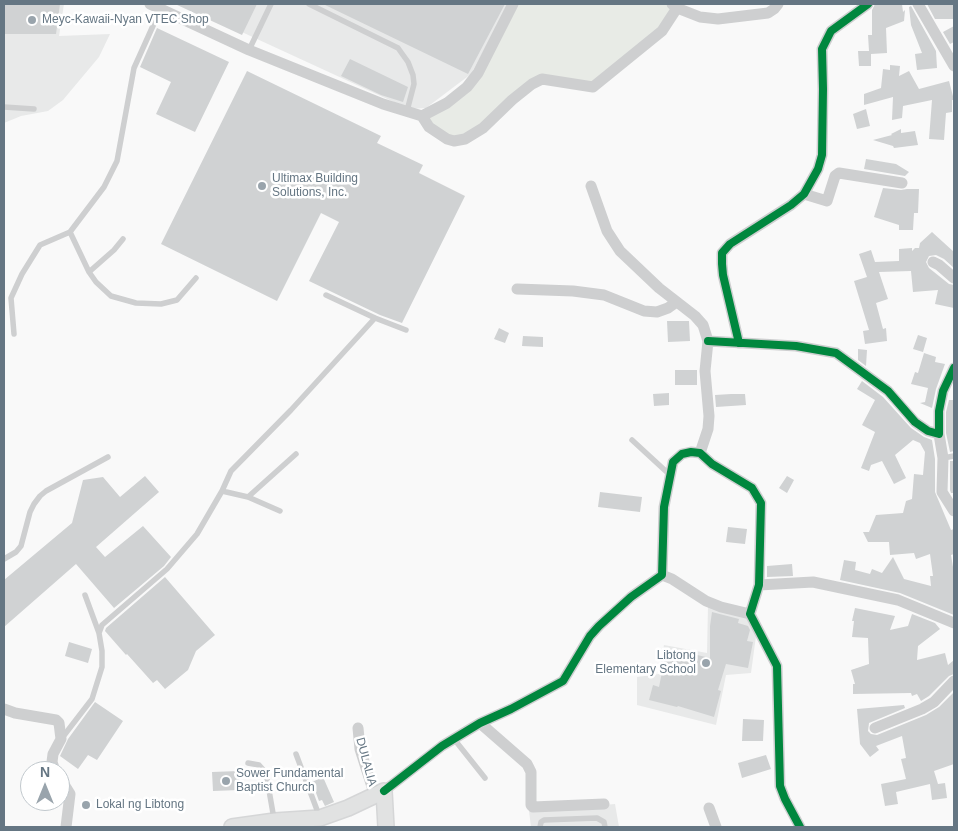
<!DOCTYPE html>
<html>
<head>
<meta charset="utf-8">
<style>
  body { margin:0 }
  #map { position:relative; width:958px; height:831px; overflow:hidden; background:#f9f9f9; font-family:Arial,sans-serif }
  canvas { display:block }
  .frame { position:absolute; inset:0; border:5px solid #657683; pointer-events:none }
  .north { position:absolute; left:20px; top:761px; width:50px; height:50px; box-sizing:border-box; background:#fff; border:1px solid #c1c8cd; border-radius:50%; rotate:0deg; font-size:14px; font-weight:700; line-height:20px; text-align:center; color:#657683 }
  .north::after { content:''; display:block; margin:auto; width:18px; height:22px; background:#99a4ac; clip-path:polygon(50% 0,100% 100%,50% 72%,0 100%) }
</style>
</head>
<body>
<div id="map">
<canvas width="958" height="831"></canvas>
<div class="frame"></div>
<div class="north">N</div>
</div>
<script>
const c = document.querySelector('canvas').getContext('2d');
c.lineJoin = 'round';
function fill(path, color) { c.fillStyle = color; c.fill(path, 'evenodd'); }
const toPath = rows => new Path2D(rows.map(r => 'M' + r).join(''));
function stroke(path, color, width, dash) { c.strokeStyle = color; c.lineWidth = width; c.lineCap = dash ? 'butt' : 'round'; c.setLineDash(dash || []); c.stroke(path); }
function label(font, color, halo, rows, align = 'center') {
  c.font = font + ' Arial,sans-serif'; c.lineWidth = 5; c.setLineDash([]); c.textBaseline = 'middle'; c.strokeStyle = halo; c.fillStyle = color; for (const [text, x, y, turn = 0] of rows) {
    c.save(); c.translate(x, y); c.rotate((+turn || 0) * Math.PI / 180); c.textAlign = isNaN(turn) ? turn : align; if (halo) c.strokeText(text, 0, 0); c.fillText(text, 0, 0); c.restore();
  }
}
fill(toPath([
  [4,4,64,4,59,36,110,34,99,57,63,100,48,111,21,116,4,123],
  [181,4,509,4,471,74,426,108,409,109],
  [708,606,746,616,756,636,751,673,726,675,716,725,637,705,637,677,659,674,664,645,707,653],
  [615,804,619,827,531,827,529,811]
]), '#e8e9e9');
fill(toPath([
  [513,4,672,4,662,31,593,87,542,79,483,128,454,141,422,116,467,87]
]), '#e8ebe6');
fill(toPath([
  [4,4,60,4,56,34,4,34],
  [175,4,257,4,242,35],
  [323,4,505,4,468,74],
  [875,4,902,4,903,12,905,10,904,21,886,28,887,53,871,54,871,66,859,66,858,51,869,51,868,35,872,35,872,10],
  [927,4,954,4,954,19,935,19],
  [911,6,936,51,937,68,917,70,915,54,922,53,911,25,909,7],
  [954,26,954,42,950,44,943,32],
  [157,28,229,62,195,132,156,114,171,82,140,67],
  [350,59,408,87,403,102,381,95,341,76],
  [890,65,900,66,899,76,909,71,919,89,949,81,954,100,952,100,952,112,946,113,944,140,929,139,932,100,903,106,902,118,892,120,893,97,864,105,864,94,881,88,883,69,890,70],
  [247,71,381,136,377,143,423,165,419,173,465,196,402,323,380,315,309,281,339,222,321,213,277,301,161,244],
  [866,109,870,126,857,129,853,114],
  [901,129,901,133,915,131,918,145,894,148,893,146,873,140,892,135,891,134],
  [866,159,896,164,909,172,905,176,864,169],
  [883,188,901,190,907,189,919,189,918,213,914,213,913,230,899,230,899,225,874,217],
  [932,232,954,252,954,268,944,259,936,255,929,256,926,262,929,268,949,284,954,285,954,308,935,304,938,290,913,292,911,271,879,272,888,299,876,303,883,329,886,328,887,341,865,344,863,331,869,330,854,281,867,277,859,254,871,250,875,262,899,261,899,249,912,248,912,251,915,248,919,248,920,243],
  [667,321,689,321,690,341,668,342],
  [499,328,509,333,505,343,494,339],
  [918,335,927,338,923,352,913,349],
  [523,336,543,337,543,347,522,346],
  [858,349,867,350,866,366,858,360],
  [924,353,936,357,935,362,945,364,936,389,932,408,920,403,925,402,928,388,911,384,915,372,918,373],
  [675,370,697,370,697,385,675,385],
  [862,381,883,397,911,428,924,437,932,440,935,459,935,492,951,530,954,529,954,554,951,555,954,573,954,615,900,593,840,580,844,560,856,562,855,570,870,574,872,569,882,573,893,557,904,579,931,586,930,576,933,576,930,554,916,559,914,553,890,555,889,542,868,542,863,532,869,532,876,515,903,513,906,501,912,499,914,474,923,475,925,452,920,443,913,440,895,455,906,478,894,484,882,461,871,465,869,471,861,468,875,432,862,425,875,400,857,389],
  [669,393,669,405,654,406,653,394],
  [731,394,745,394,746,405,716,407,715,395],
  [949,400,954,400,954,451,950,452,946,433,946,412],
  [950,461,954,461,954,493,951,493,950,490],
  [145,476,159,492,96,547,105,557,143,526,171,557,164,566,114,608,76,564,4,627,4,580,72,523,83,480,103,477,120,497],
  [787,476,794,480,787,493,779,488],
  [600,492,642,497,640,512,598,507],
  [728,527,747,529,745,544,726,542],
  [792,564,793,576,767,577,767,566],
  [165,577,215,635,196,651,188,670,165,689,157,680,153,683,127,654,126,655,105,631,106,628],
  [855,608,895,616,890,630,908,626,912,614,935,623,940,629,918,646,917,660,945,653,948,665,954,660,954,674,949,676,929,696,921,701,917,694,912,696,911,693,853,694,853,684,855,684,851,670,869,664,868,638,852,637,854,621,852,621],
  [712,612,739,619,738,623,748,626,750,630,747,641,753,642,748,668,726,664,718,690,721,691,714,717,678,706,677,707,649,700,653,685,659,687,666,652,679,655,680,651,710,658,710,626],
  [69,642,92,649,88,663,65,656],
  [954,692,954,764,934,771,938,784,945,783,947,798,932,800,930,784,896,792,898,804,885,806,881,784,906,779,901,759,906,758,902,736,876,746,879,750,870,757,860,744,857,709,904,705,905,708,869,723,868,731,871,734,877,735,926,715,939,707],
  [95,702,123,721,97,760,88,755,78,769,60,756,68,739],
  [743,719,764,720,763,741,742,741],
  [766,755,771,769,742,778,738,763],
  [239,771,240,790,213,791,212,772],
  [323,777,334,802,325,806,322,800,319,801,312,782]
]), '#d0d2d3');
const secondary = toPath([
  [232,827,275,821,320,818,348,808,384,791,386,827]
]);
stroke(secondary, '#d5d6d7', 18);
stroke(toPath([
  [309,4,398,48,408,62,413,75,414,84,407,111],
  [249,50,271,4],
  [4,107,34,109],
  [70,232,89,272,96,282,111,296,136,303,161,304,177,300,196,278],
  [89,272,114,250,123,239],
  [326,295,375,318,406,330],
  [14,334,11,298,22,274,40,245,70,232,104,187,117,161,134,68,161,8],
  [632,440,670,475],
  [943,458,954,456],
  [222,491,248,497,280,511],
  [248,497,296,454],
  [4,559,16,552,21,546,30,512,34,504,40,496,46,491,108,457],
  [99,633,102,625,167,569,197,534,222,491,231,471,291,410,375,318],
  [62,738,92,699,102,667,102,651,99,633,85,595],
  [454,739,485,778],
  [296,754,320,818],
  [248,763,259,765,266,773,274,819],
  [540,827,541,822,544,820,597,818,604,822,605,827]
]), '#cecfd0', 5.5);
stroke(toPath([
  [150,4,249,50,383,104,422,116],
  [672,4,677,8,700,17,718,19,768,13,774,9,778,4],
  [918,4,954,66],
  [422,116,429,127,447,139,454,141,465,139,483,128,512,100,532,84,542,79,593,87,662,31,677,8],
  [422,116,447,103,467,87,478,73,513,4],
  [591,186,607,231,620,251,659,288,695,316,703,325,708,341,705,371,709,416,708,429,700,453],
  [804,194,827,201,835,176,839,173,902,183],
  [933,262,939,265,954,278],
  [517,289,573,291,604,295,644,311,657,312,668,308,675,303],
  [708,341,796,346,836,353,888,391,915,422,928,431,939,434,939,411,943,391,954,368],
  [739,343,723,275,722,264,722,253,730,244,791,205,804,194,818,169,822,155,823,89,822,49,831,31,868,4],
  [939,434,943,458,942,492,954,511],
  [662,575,664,507,673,462,682,454,691,452,700,453,712,464,752,488,761,503,759,585,750,614,777,666,780,786,785,799,800,827],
  [662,575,672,579,706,601,721,607,750,614],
  [759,585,813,582,898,600,954,623],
  [4,709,15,713,56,720,59,723,61,739,53,754,52,762,55,771],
  [480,723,527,764,531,772,531,805,533,807,604,804],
  [358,728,360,749,375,796],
  [875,728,922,709,934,702,954,681],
  [60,778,70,794,66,827],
  [384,791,442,746,480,723,511,709,563,681,590,636,599,626,631,597,662,575],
  [709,808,716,827]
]), '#cecfd0', 11);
stroke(secondary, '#e1e2e2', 15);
stroke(toPath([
  [708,341,796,346,836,353,888,391,915,422,928,431,939,434,939,411,943,391,954,368],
  [739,343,723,275,722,264,722,253,730,244,791,205,804,194,818,169,822,155,823,89,822,49,831,31,868,4],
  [384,791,442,746,480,723,511,709,563,681,590,636,599,626,631,597,662,575,664,507,673,462,682,454,691,452,700,453,712,464,752,488,761,503,759,585,750,614,777,666,780,786,785,799,800,827]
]), '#00873e', 8);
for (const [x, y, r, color] of [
  [32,20,5,"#99a4ac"],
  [262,186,5,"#99a4ac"],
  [706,663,5,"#99a4ac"],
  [226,781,5,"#99a4ac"],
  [86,805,5,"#99a4ac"]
]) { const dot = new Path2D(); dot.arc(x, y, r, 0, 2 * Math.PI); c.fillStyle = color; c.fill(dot); stroke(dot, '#fff', 2); }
label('12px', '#657683', '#fff', [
  ["Meyc-Kawaii-Nyan VTEC Shop",42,20],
  ["Ultimax Building",272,179],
  ["Solutions, Inc.",272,193],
  ["Libtong",696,656,"right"],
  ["Elementary School",696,670,"right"],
  ["Sower Fundamental",236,774],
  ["Baptist Church",236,788],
  ["Lokal ng Libtong",96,805]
], 'left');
label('12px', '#657683', '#fff', [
  ["DULALIA",366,762,75]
]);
</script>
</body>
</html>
